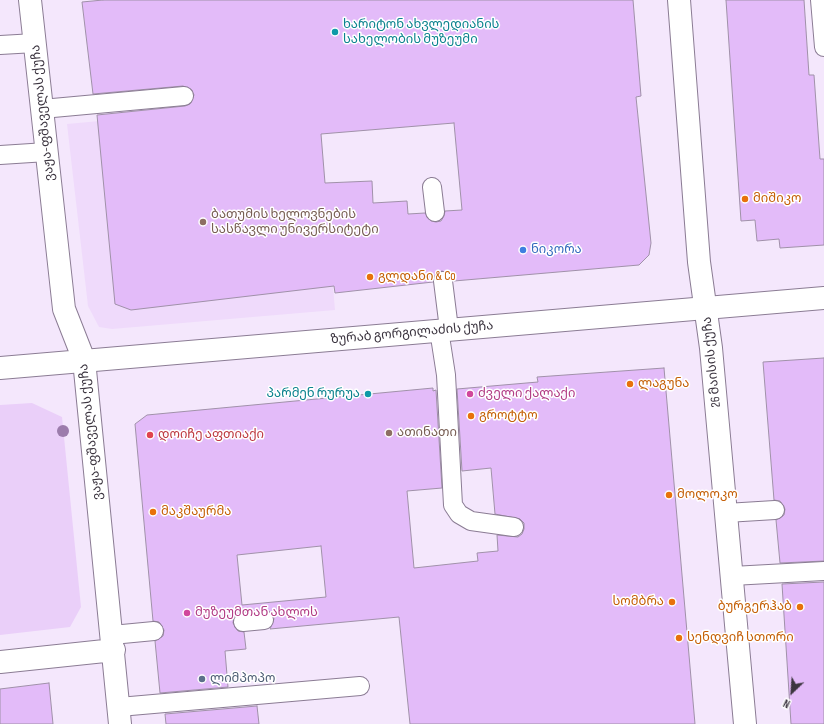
<!DOCTYPE html>
<html>
<head>
<meta charset="utf-8">
<style>
  body { margin:0 }
  #map { position:relative; width:824px; height:724px; overflow:hidden; background:#f4e7fc; font-family:"Sofia Sans Condensed",sans-serif }
  canvas { display:block }
  .north { position:absolute; left:772px; top:672px; width:40px; height:40px; -webkit-text-stroke:3px #fff; paint-order:stroke; rotate:205deg; font-size:11px; font-weight:700; line-height:16px; text-align:center; color:#3c3540 }
  .north::after { content:''; display:block; margin:auto; width:14px; height:18px; background:#3c3540; clip-path:polygon(50% 0,100% 100%,50% 72%,0 100%) }
</style>
</head>
<body>
<div id="map">
<canvas width="824" height="724"></canvas>
<div class="north">N</div>
</div>
<script>
const c = document.querySelector('canvas').getContext('2d');
c.lineJoin = 'round';
function fill(path, color) { c.fillStyle = color; c.fill(path, 'evenodd'); }
const toPath = rows => new Path2D(rows.map(r => 'M' + r).join(''));
function stroke(path, color, width, dash) { c.strokeStyle = color; c.lineWidth = width; c.lineCap = dash ? 'butt' : 'round'; c.setLineDash(dash || []); c.stroke(path); }
function label(font, color, halo, rows, align = 'center') {
  c.font = font + ' "Sofia Sans Condensed","Noto Sans Georgian",sans-serif'; c.lineWidth = 3; c.setLineDash([]); c.textBaseline = 'middle'; c.strokeStyle = halo; c.fillStyle = color; for (const [text, x, y, turn = 0] of rows) {
    c.save(); c.translate(x, y); c.rotate((+turn || 0) * Math.PI / 180); c.textAlign = isNaN(turn) ? turn : align; if (halo) c.strokeText(text, 0, 0); c.fillText(text, 0, 0); c.restore();
  }
}
fill(toPath([
  [317,101,335,310,112,329,99,327,88,306,67,124]
]), '#efdafb');
fill(toPath([
  [32,403,62,417,81,607,70,627,0,635,0,405]
]), '#eacff9');
const building = toPath([
  [103,0,633,0,641,96,636,97,651,243,649,255,639,265,454,281,451,274,442,271,436,273,433,282,335,293,334,286,131,310,115,304,97,115,185,106,190,104,194,95,192,90,183,86,93,94,82,2,103,0],
  [454,123,462,210,445,211,444,216,441,221,436,222,431,221,425,213,408,214,407,201,373,203,372,181,325,183,321,134,454,123],
  [726,0,804,0,809,75,814,75,820,159,824,159,824,245,780,248,779,239,757,241,755,220,741,221,726,0],
  [824,358,824,561,780,563,776,520,784,515,785,509,780,501,774,500,763,362,824,358],
  [664,368,695,724,410,724,399,617,270,629,274,619,273,614,269,611,242,612,234,617,233,623,238,631,244,632,246,649,225,651,228,687,160,693,155,641,163,636,164,630,159,622,153,621,135,424,147,415,433,388,433,391,436,390,442,488,407,491,414,568,478,561,477,553,498,551,497,535,518,537,522,534,524,529,524,523,520,519,495,514,491,468,462,471,457,389,538,382,537,377,664,368],
  [321,546,326,597,242,605,237,555,321,546],
  [824,582,824,724,791,724,782,584,824,582],
  [49,683,53,724,0,724,0,689,49,683],
  [257,706,259,724,166,724,165,714,257,706]
]);
fill(building, '#e3bbf9');
stroke(building, '#a091a9', 1);
const service = toPath([
  [820,0,824,47],
  [0,45,35,43],
  [42,109,184,96],
  [0,155,47,152],
  [432,187,435,212],
  [443,281,449,329],
  [439,330,446,375,453,505,459,514,471,521,514,527],
  [726,513,775,510],
  [732,576,824,571],
  [243,622,264,620],
  [112,635,154,631],
  [119,707,360,686]
]);
const minor = toPath([
  [30,0,64,309,84,360,120,724],
  [679,0,699,262,711,348,745,724],
  [0,662,114,650]
]);
const tertiary = toPath([
  [0,368,824,298]
]);
stroke(service, '#8b7c94', 20);
stroke(minor, '#8b7c94', 24);
stroke(tertiary, '#8b7c94', 24);
stroke(service, '#fff', 18);
stroke(minor, '#fff', 22);
stroke(tertiary, '#fff', 22);
c.fillStyle = '#9c7cac';
for (const [x, y] of [
  [63,431]
]) { c.beginPath(); c.arc(x, y, 6, 0, 2 * Math.PI); c.fill(); }
for (const [x, y, r, color] of [
  [335,32,4,"#0f9aa8"],
  [745,199,4,"#e8710a"],
  [203,222,4,"#8d6e63"],
  [523,250,4,"#3f7fe0"],
  [370,277,4,"#e8710a"],
  [630,384,4,"#e8710a"],
  [368,394,4,"#0f9aa8"],
  [470,394,4,"#d1479c"],
  [471,416,4,"#e8710a"],
  [389,433,4,"#8d6e63"],
  [150,435,4,"#e0444e"],
  [669,495,4,"#e8710a"],
  [153,512,4,"#e8710a"],
  [672,602,4,"#e8710a"],
  [800,607,4,"#e8710a"],
  [187,613,4,"#d1479c"],
  [679,638,4,"#e8710a"],
  [202,679,4,"#5c6f8a"]
]) { const dot = new Path2D(); dot.arc(x, y, r, 0, 2 * Math.PI); c.fillStyle = color; c.fill(dot); stroke(dot, '#fff', 1.5); }
label('13px', '#0d838f', '#fff', [
  ["ხარიტონ ახვლედიანის",343,25],
  ["სახელობის მუზეუმი",343,40],
  ["პარმენ რურუა",360,394,"right"]
], 'left');
label('13px', '#3c3540', '#fff', [
  ["ვაჟა-ფშაველას ქუჩა",43,113,-96],
  ["ზურაბ გორგილაძის ქუჩა",412,333,-5],
  ["26 მაისის ქუჩა",712,362,-96],
  ["ვაჟა-ფშაველას ქუჩა",91,432,-96]
]);
label('13px', '#c56008', '#fff', [
  ["მიშიკო",753,199],
  ["გლდანი & Co",378,277],
  ["ლაგუნა",638,384],
  ["გროტტო",479,416],
  ["მოლოკო",677,495],
  ["მაკშაურმა",161,512],
  ["სომბრა",664,602,"right"],
  ["ბურგერჰაბ",792,607,"right"],
  ["სენდვიჩ სთორი",687,638]
], 'left');
label('13px', '#785e54', '#fff', [
  ["ბათუმის ხელოვნების",211,215],
  ["სასწავლი უნივერსიტეტი",211,230],
  ["ათინათი",397,433]
], 'left');
label('13px', '#366cbe', '#fff', [
  ["ნიკორა",531,250]
], 'left');
label('13px', '#b23c85', '#fff', [
  ["ძველი ქალაქი",478,394],
  ["მუზეუმთან ახლოს",195,613]
], 'left');
label('13px', '#be3a42', '#fff', [
  ["დოიჩე აფთიაქი",158,435]
], 'left');
label('13px', '#4e5e75', '#fff', [
  ["ლიმპოპო",210,679]
], 'left');
</script>
</body>
</html>
